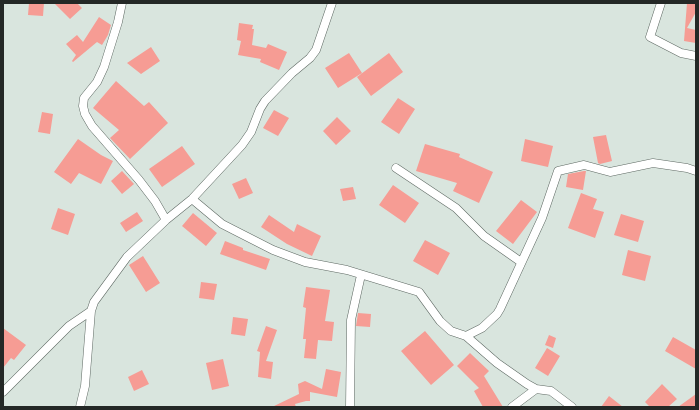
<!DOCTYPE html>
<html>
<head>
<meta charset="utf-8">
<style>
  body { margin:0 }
  #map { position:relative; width:699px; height:410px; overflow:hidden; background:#d9e5de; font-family:"Work Sans",sans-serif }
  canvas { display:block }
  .frame { position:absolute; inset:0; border:4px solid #242826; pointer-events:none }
</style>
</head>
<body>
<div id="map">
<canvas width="699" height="410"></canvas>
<div class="frame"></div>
</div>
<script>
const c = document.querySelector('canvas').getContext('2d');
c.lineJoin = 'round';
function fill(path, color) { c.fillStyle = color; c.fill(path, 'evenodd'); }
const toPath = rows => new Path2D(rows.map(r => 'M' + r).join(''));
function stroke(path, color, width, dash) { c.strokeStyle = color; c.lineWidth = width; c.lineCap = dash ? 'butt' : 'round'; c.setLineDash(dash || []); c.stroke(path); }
fill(toPath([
  [29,3,44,3,43,16,28,15],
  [54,3,77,3,82,8,70,19],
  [687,3,696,3,696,12,687,28,696,30,696,43,684,41],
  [99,17,111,25,108,35,102,45,97,42,73,62,72,61,76,55,66,44,77,35,83,42],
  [239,23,253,25,252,29,254,29,252,45,266,48,268,44,287,52,279,70,260,62,261,59,238,55,241,41,237,40],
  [151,47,160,61,141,74,127,63],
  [349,53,362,73,338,88,325,68],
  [389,53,403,72,371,96,357,77],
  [116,81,144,106,149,102,168,123,130,159,110,138,119,130,93,108],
  [398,98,415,109,399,134,381,122],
  [274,110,289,118,278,136,263,128],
  [42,112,53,114,50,134,38,132],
  [337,117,351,131,336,145,323,131],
  [606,135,612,161,600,164,598,163,593,137],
  [78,139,101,155,113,161,101,184,79,173,71,184,54,172],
  [525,139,553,146,548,167,521,161],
  [425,144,460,154,459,157,493,172,479,203,453,191,457,183,416,171],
  [182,146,195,164,162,187,149,169],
  [122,171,134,184,122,194,111,181],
  [584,171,586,171,583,190,566,187,568,174],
  [246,178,253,193,239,199,232,184],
  [393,185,419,203,405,223,379,205],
  [353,187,356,199,343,201,340,189],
  [581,193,597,199,593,209,604,212,595,238,568,228],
  [521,200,537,212,513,244,496,231],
  [58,208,75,214,68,235,51,229],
  [137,212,143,221,126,232,120,223],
  [193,213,217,233,206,246,182,226],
  [621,214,644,221,638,242,614,235],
  [269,215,294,232,297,224,321,236,312,256,287,244,261,227],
  [425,240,450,253,438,275,413,261],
  [225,241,243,248,243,250,270,259,266,270,220,254],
  [628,250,651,256,645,281,622,275],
  [143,256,160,283,146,292,129,265],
  [201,282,217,284,214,300,199,298],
  [306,287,330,290,325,321,334,322,332,341,318,340,316,359,304,358,306,339,303,339,306,308,303,307],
  [358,313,371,314,370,327,356,326],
  [233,317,248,319,245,336,231,334],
  [266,326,277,330,266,361,273,362,271,379,258,377,260,352,257,351],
  [3,328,26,345,14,360,11,358,3,368],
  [425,331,454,365,431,385,401,351],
  [549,335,556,338,553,348,545,345],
  [673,337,696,350,696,369,665,351],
  [547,348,560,356,548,376,535,368],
  [470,353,489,371,484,376,503,407,483,407,474,391,479,388,457,366],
  [223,359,229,386,212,390,206,363],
  [326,369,341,372,337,397,310,392,310,401,306,401,295,404,296,407,272,407,299,394,298,384,305,381,322,389],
  [142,370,149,384,134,391,128,377],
  [662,384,677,399,668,407,650,407,645,402],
  [696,394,696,407,678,407],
  [609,396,623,407,601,407]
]), '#f69c94');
const street = toPath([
  [122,3,118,22,104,67,97,82,84,98,83,106,85,114,92,126,139,180,155,201,166,220],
  [661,3,650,37,681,53,696,56],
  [396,168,456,208,484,236,521,262],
  [192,199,222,224,273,250,305,262,347,270,419,292,440,321,451,331,466,336,497,363,527,384,536,389,551,391,572,407],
  [466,336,482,328,497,314,500,309,542,218,558,171,584,165,610,172,653,163,687,168,696,171],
  [3,392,69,326,91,311],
  [80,407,85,386,91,311,94,302,127,257,166,220,192,199,242,145,251,132,260,109,265,101,292,73,310,58,316,50,332,3],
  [350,407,351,320,361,275],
  [512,407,536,389]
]);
stroke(street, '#5e6963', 9);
stroke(street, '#fff', 8);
</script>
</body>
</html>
